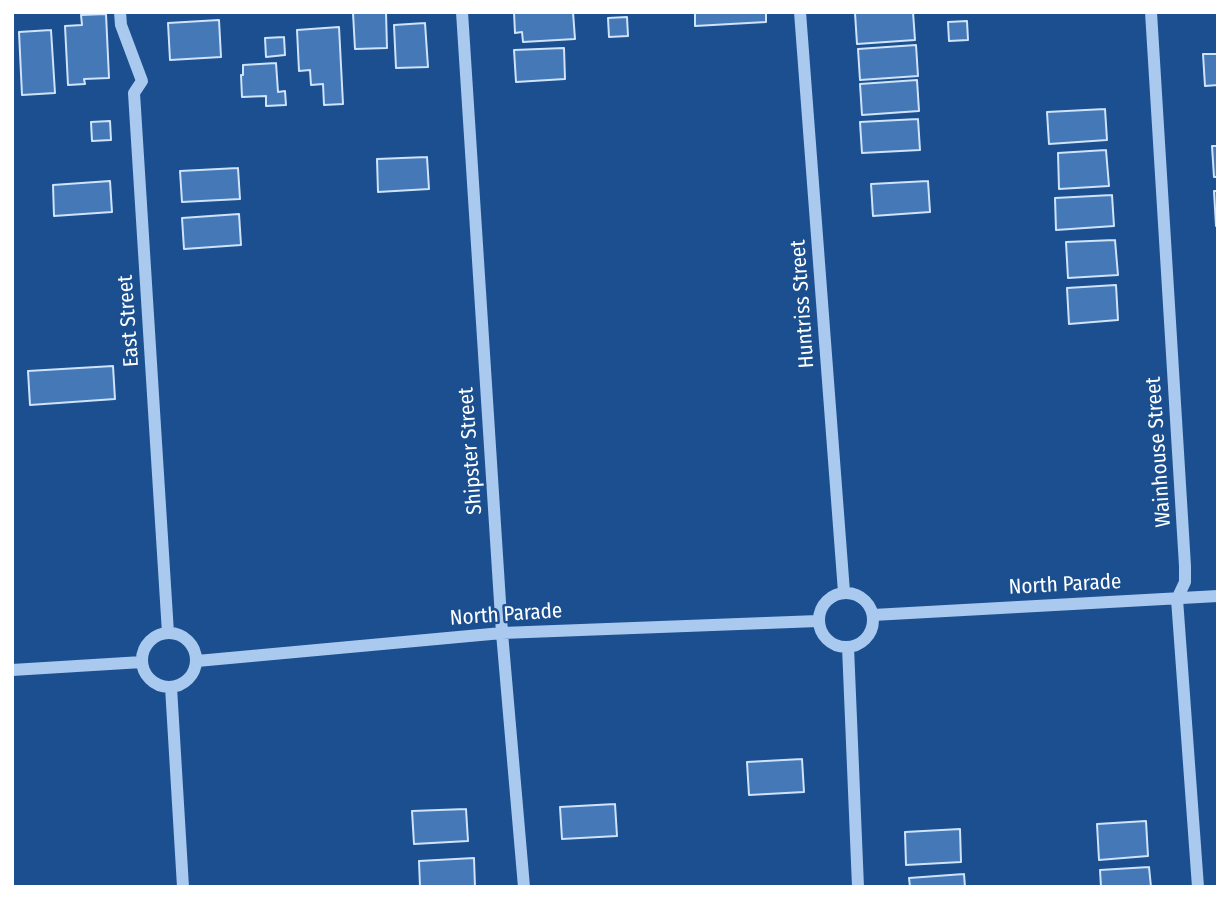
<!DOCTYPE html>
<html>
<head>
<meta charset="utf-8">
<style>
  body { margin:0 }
  #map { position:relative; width:1230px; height:899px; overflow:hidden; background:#1b4f8f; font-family:"Fira Sans Condensed",sans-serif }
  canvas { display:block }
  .frame { position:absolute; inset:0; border:14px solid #fff; pointer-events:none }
</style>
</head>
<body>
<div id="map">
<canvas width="1230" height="899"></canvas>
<div class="frame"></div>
</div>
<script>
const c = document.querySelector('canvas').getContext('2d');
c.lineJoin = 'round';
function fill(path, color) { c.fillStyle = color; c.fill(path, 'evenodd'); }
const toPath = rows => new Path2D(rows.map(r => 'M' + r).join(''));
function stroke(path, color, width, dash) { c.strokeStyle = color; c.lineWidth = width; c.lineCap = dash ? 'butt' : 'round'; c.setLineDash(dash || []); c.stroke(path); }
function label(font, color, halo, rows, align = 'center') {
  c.font = font + ' "Fira Sans Condensed",sans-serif'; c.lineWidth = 5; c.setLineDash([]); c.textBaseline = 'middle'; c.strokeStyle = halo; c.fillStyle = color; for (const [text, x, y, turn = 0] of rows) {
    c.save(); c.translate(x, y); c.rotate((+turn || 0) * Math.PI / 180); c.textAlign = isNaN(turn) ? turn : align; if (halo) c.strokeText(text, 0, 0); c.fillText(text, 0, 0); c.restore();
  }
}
const building = toPath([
  [386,12,387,48,355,49,353,13,386,12],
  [514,12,573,12,575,39,523,42,522,32,515,33,514,12],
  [695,12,766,12,766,22,695,26,695,12],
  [913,12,915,40,857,44,855,13,913,12],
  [106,14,109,78,84,79,85,84,68,85,65,26,82,25,81,15,106,14],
  [627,17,628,36,609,37,608,18,627,17],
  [219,20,221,57,170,60,168,23,219,20],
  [967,21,968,40,949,41,948,22,967,21],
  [425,23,428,67,396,68,394,25,425,23],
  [339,27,343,104,324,105,323,84,311,85,310,70,299,71,297,30,339,27],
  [51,30,55,93,22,95,19,32,51,30],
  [284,37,285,55,266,57,265,38,284,37],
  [916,45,918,76,860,80,858,49,916,45],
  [564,48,565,79,516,82,514,50,564,48],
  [1203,54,1218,54,1218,85,1205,86,1203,54],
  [276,63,278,92,285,91,286,105,266,106,266,96,242,97,241,75,243,75,243,65,276,63],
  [917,80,919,111,862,115,860,84,917,80],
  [1105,109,1107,140,1049,144,1047,112,1105,109],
  [918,119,920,150,862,153,860,122,918,119],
  [110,121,111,140,92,141,91,122,110,121],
  [1212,146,1218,146,1218,177,1214,177,1212,146],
  [1106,150,1109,186,1059,189,1058,153,1106,150],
  [427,157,429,189,378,192,377,159,427,157],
  [238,168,240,199,182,202,180,171,238,168],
  [110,181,112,212,54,216,53,185,110,181],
  [928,181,930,212,873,216,871,184,928,181],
  [1214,191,1218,191,1218,226,1216,226,1214,191],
  [1112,195,1114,226,1056,230,1055,198,1112,195],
  [239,214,241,245,184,249,182,218,239,214],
  [1115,240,1118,275,1068,278,1066,242,1115,240],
  [1116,285,1118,320,1069,324,1067,288,1116,285],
  [113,366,115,399,30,405,28,371,113,366],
  [802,759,804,792,749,795,747,762,802,759],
  [615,804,617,836,562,839,560,807,615,804],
  [466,809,468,841,414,844,412,811,466,809],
  [1146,821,1148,856,1099,860,1097,824,1146,821],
  [960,829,961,862,906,865,905,832,960,829],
  [474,858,475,887,420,887,419,861,474,858],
  [1149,867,1151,887,1101,887,1100,870,1149,867],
  [964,874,965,887,910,887,909,878,964,874]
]);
fill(building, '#4478b7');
stroke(building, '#cfe3fa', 2);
stroke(toPath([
  [120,12,121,25,142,81,134,93,168,633],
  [462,12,502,633,524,887],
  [800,12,844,592],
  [1151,12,1185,566,1185,582,1177,599,1198,887],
  '819 620a27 27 0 1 1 54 0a27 27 0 1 1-54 0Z',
  [873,615,1218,596],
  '142 660a27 27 0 1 1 54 0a27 27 0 1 1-54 0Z',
  [848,647,858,887],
  [197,661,502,633,818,621],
  [12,670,142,662],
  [171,687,183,887]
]), '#a9c9ee', 12);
label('21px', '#fff', '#1b4f8f', [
  ["Huntriss Street",803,304,-94],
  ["East Street",129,321,-94],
  ["Shipster Street",471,451,-94],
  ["Wainhouse Street",1159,452,-94],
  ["North Parade",1065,585,-3],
  ["North Parade",506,615,-4]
]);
</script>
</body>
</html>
